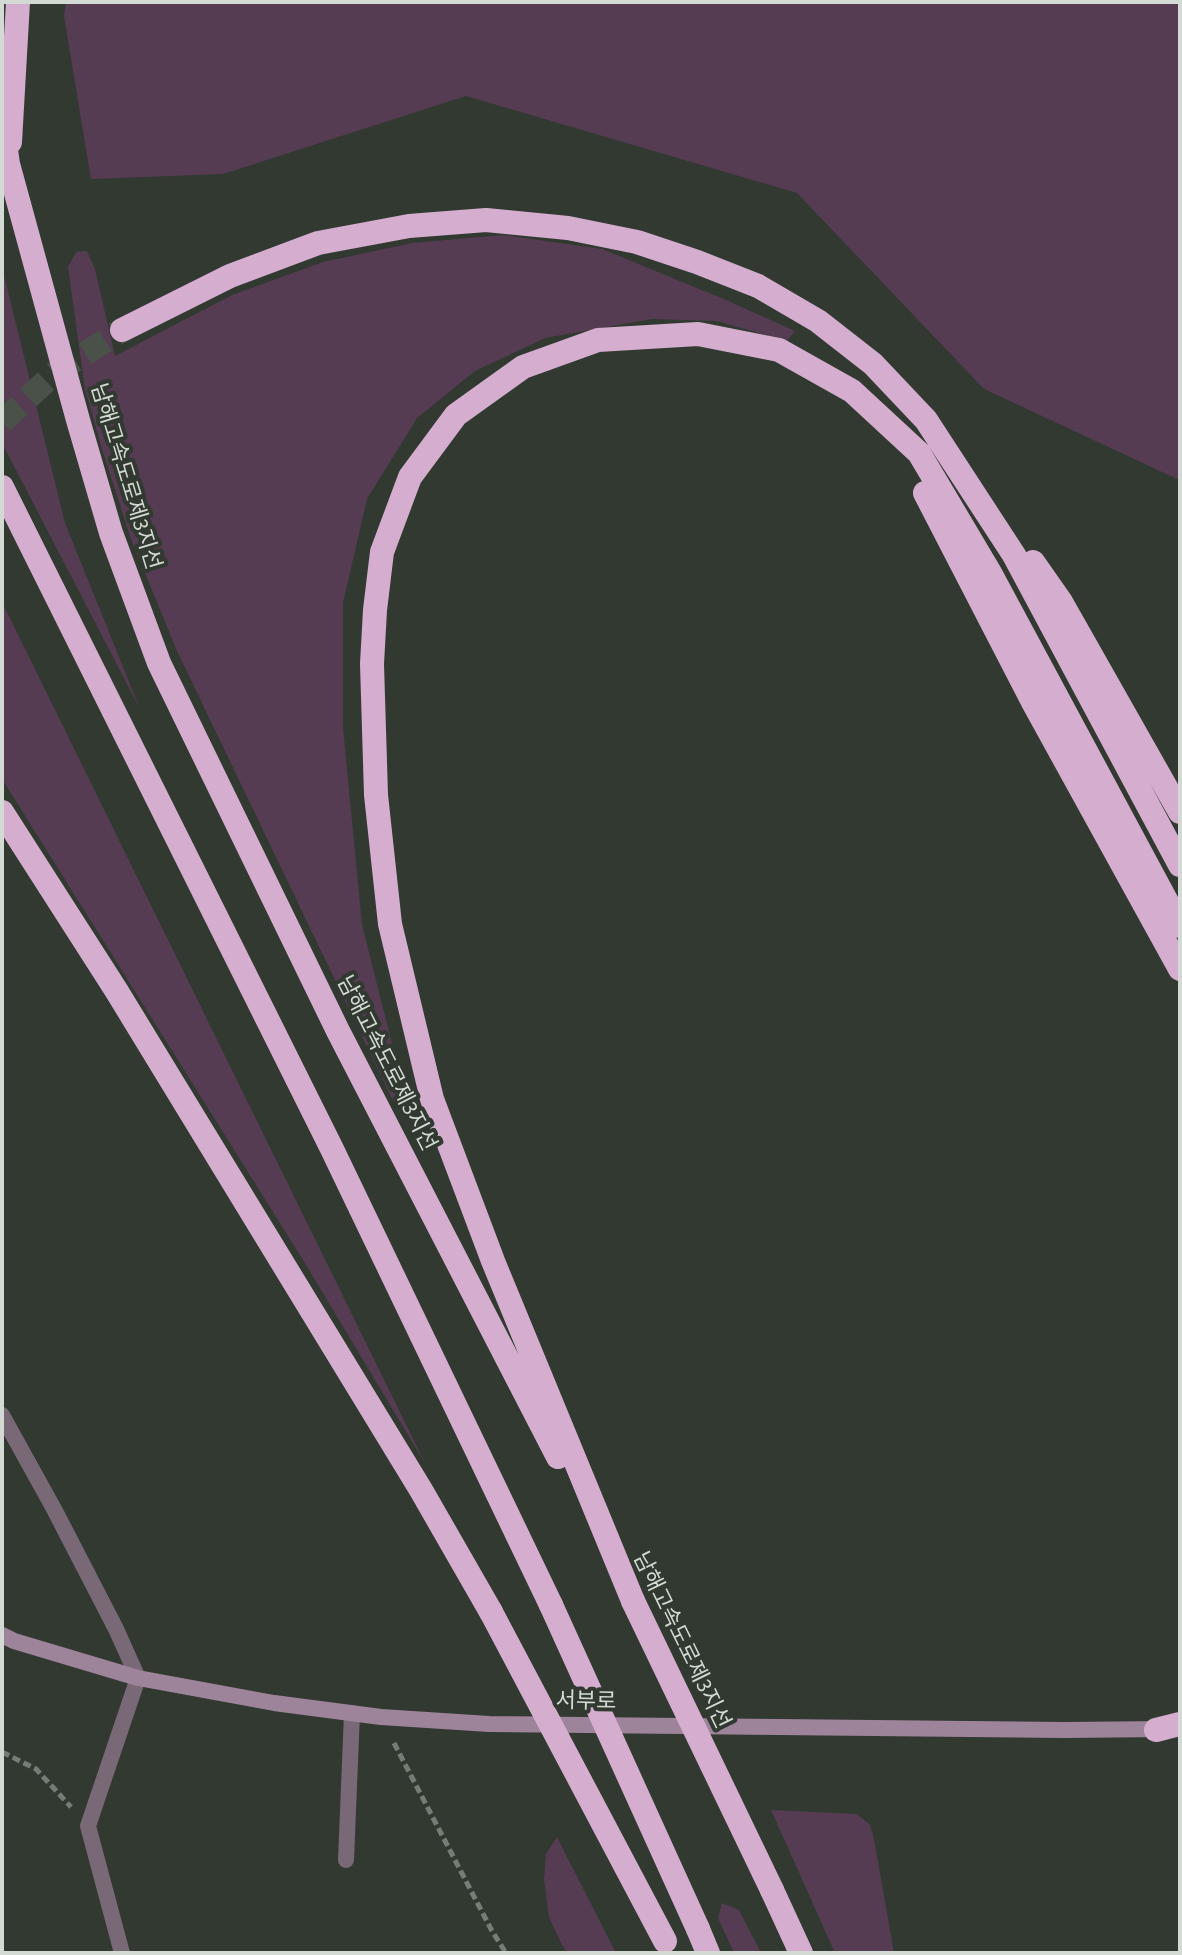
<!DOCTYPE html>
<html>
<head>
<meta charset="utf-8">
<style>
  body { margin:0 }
  #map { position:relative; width:1182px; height:1955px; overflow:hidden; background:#313930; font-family:"Source Sans 3",sans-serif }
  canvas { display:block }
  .frame { position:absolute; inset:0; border:4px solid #d3d9d3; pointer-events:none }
</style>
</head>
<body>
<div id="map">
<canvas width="1182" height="1955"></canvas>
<div class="frame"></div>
</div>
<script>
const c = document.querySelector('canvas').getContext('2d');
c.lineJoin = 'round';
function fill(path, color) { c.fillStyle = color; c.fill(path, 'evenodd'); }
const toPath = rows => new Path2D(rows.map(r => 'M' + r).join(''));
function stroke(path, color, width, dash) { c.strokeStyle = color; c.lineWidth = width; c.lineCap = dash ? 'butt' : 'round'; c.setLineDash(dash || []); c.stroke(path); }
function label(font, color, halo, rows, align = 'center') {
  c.font = font + ' "Source Sans 3","Noto Sans KR",sans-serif'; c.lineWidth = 8; c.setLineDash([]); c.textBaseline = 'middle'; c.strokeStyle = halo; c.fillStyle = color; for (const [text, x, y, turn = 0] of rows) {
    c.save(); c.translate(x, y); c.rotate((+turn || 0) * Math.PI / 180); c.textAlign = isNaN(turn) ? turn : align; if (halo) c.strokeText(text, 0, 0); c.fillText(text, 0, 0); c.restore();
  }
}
fill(toPath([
  [66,2,1180,2,1180,482,1177,479,984,389,797,193,466,96,223,174,91,179,64,16],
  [503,235,602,249,726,300,795,331,787,341,717,321,652,319,545,338,475,371,417,418,367,499,343,603,343,728,362,925,408,1107,397,1109,177,651,131,539,102,449,85,389,68,267,76,252,87,251,95,269,115,356,232,295,323,262,412,243],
  [2,267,65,523,140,709,2,443],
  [2,602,426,1465,303,1260,2,779],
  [771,1810,857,1814,870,1825,874,1839,894,1953,835,1953],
  [557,1837,590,1902,616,1953,567,1953,561,1943,549,1917,544,1879,546,1854],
  [722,1903,739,1910,761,1953,734,1953,718,1918]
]), '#563c53');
stroke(toPath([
  [2,422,55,373,122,330]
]), '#495148', 24, [24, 12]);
stroke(toPath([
  [394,1743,492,1931,506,1953],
  [2,1752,36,1769,71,1807]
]), '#767d76', 5, [8, 4]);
stroke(toPath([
  [2,1415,54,1509,116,1629,138,1678],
  [346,1860,352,1713]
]), '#796977', 16);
stroke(toPath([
  [122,1953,88,1826,138,1678]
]), '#796977', 16);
stroke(toPath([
  [2,1635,14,1641,138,1678,274,1703,381,1717,489,1724,1065,1730,1166,1729]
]), '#9e849a', 16);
stroke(toPath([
  [2,122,8,164,78,420,111,533,159,663,338,1031,558,1457],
  [10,142,18,2],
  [122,330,230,276,318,243,409,226,486,220,568,228,637,242,697,262,758,286,818,321,873,364,926,420,1014,555,1180,865],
  [2,487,332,1149,551,1605],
  [925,493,1034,704,1180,969],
  [1033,562,1061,602,1180,812],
  [2,812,116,990,421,1490,491,1612],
  [633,1601,493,1261,432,1099,390,924,376,795,372,664,375,610,382,552,410,477,456,415,523,367,598,340,698,334,779,350,852,391,919,453,989,571,1180,926],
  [1156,1730,1180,1724],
  [772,1890,801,1953],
  [698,1929,708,1953]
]), '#d4adcf', 24);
stroke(toPath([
  [633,1601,772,1890],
  [551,1605,698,1929],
  [491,1612,665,1941]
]), '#d4adcf', 24);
label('22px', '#d3d9d3', '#313930', [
  ["남해고속도로제3지선",124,477,73],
  ["남해고속도로제3지선",385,1064,63],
  ["남해고속도로제3지선",680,1641,64],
  ["서부로",586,1703,1]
]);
</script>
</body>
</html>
